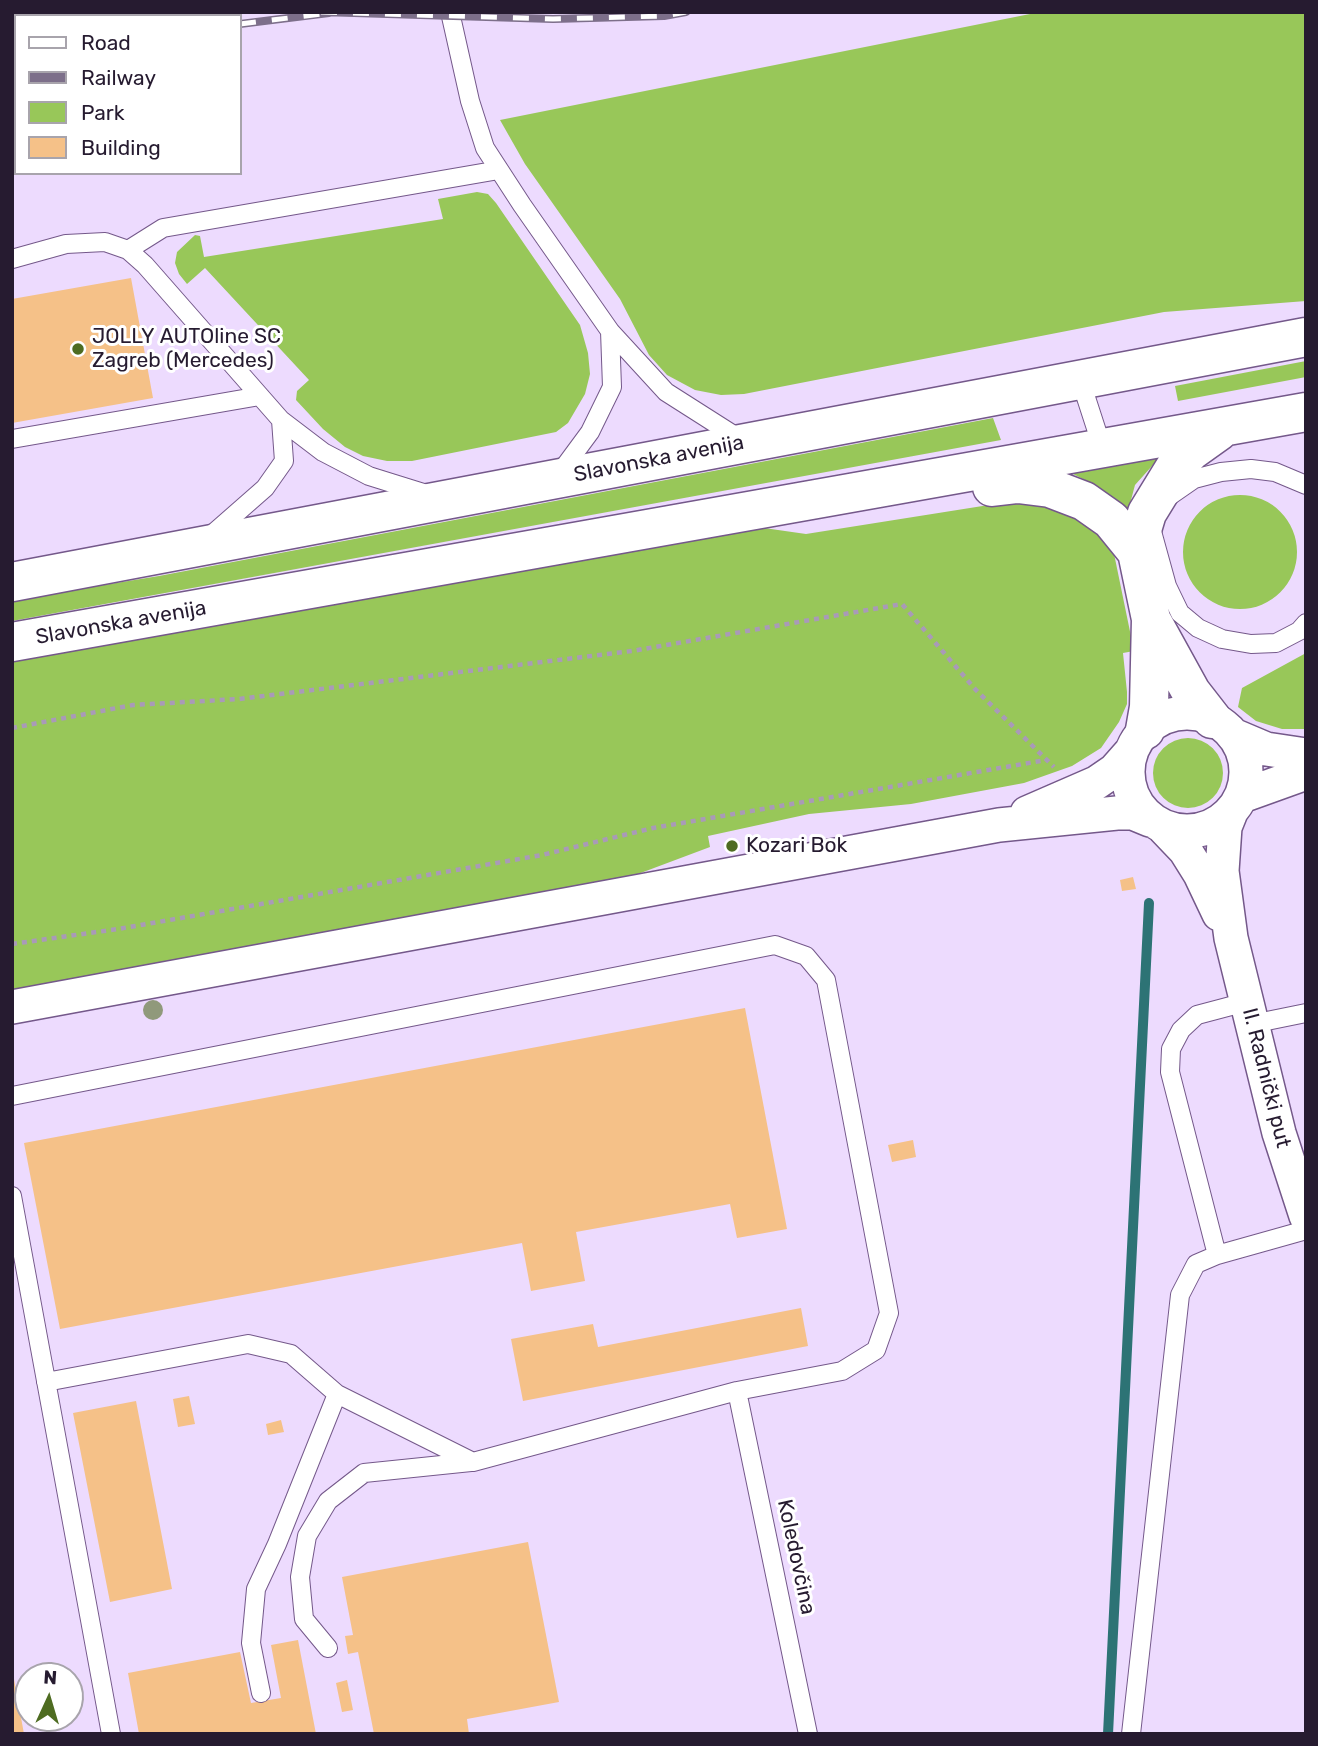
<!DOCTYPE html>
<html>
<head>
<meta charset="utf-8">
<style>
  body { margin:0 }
  #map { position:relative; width:1318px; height:1746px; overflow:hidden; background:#eddbfe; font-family:Rubik,sans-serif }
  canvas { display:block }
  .frame { position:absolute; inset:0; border:14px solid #261b30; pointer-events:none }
  .legend { position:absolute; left:14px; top:14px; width:228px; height:161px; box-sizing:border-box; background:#fff; border:2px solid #a8a4ac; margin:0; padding:9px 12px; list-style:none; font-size:21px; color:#261b30 }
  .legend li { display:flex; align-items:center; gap:14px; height:35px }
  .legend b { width:35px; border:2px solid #a8a4ac }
  .north { position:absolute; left:14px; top:1662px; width:70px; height:70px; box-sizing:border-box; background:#fff; border:2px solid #a8a4ac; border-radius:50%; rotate:4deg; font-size:19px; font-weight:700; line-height:28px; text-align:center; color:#261b30 }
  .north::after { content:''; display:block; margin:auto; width:24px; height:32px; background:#4e6c21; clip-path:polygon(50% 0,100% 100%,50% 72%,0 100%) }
</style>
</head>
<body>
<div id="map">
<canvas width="1318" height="1746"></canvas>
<div class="frame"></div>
<ul class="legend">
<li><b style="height:9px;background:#fff"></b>Road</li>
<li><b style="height:9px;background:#7d6f8a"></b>Railway</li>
<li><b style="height:19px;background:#98c759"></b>Park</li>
<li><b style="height:19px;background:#f5c188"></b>Building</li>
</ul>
<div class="north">N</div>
</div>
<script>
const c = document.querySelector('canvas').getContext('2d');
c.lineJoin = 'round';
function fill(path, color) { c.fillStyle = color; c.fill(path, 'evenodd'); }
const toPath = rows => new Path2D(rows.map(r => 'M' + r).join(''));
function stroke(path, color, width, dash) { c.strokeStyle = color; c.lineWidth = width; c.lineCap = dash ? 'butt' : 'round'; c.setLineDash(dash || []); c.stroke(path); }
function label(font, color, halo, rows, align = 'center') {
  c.font = font + ' Rubik,sans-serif'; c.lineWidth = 6; c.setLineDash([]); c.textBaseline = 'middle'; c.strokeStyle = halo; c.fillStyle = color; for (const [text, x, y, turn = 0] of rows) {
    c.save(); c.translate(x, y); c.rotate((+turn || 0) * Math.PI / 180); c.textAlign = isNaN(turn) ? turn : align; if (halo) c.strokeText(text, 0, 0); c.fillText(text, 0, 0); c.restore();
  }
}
fill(toPath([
  [1040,12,1306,12,1306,301,1164,312,744,394,721,395,695,390,667,375,649,355,620,299,525,164,500,120],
  [477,192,488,194,496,203,580,325,588,353,590,374,585,394,568,423,556,432,412,461,387,461,363,456,345,447,323,429,296,400,297,391,309,380,205,268,187,284,179,274,175,263,177,252,195,235,200,236,204,257,443,219,438,199],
  [1306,361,1306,377,1178,401,1175,386],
  [993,418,1001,440,12,621,12,600,159,576],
  [1161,456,1135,485,1127,515,1093,484,1069,472],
  '1183 552a57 57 0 1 1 114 0a57 57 0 1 1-114 0Z',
  [1033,498,1076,509,1111,539,1134,651,1123,653,1127,692,1127,704,1119,722,1101,748,1072,766,1024,783,911,804,809,814,708,836,710,847,638,874,12,992,12,658,764,528,806,534],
  [1306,653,1306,729,1282,729,1256,721,1238,707,1242,688],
  '1153 773a35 35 0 1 1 70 0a35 35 0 1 1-70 0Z'
]), '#98c759');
stroke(toPath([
  [1108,1734,1149,903]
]), '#2d7375', 10);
fill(toPath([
  [131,278,153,398,12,423,12,299],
  [1133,877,1136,889,1122,891,1120,880],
  [745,1008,787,1229,737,1238,730,1204,576,1232,585,1281,531,1291,522,1243,60,1329,24,1143],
  [913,1140,916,1157,892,1162,888,1145],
  [801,1308,808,1346,523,1401,511,1339,593,1324,598,1347],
  [189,1396,195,1424,178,1427,173,1399],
  [136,1401,172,1589,110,1602,73,1413],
  [281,1420,284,1432,268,1435,266,1424],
  [528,1542,559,1702,467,1719,469,1734,374,1734,358,1652,348,1654,345,1636,353,1635,342,1577],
  [298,1640,316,1734,139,1734,128,1673,240,1652,251,1703,281,1698,271,1645],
  [12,1679,14,1679,24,1734,12,1734],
  [347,1680,353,1710,342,1712,336,1683]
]), '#f5c188');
const service = toPath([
  [450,12,470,101,485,148,522,205,610,331],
  [128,250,163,228,499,170],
  [12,259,66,244,105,242,128,250,145,265,281,420],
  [1080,379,1103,450],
  [12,439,260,396],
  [559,474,590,432,612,387,610,331,666,392,743,441],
  [1168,497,1194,479,1221,472,1251,469,1275,472,1306,485],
  [1151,528,1167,586,1180,613,1198,628,1222,639,1251,644,1276,643,1299,631,1306,623],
  [208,538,265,488,284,461,281,420,323,452,369,476,430,495],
  [1246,1002,1197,1015,1181,1030,1171,1049,1170,1072,1217,1255,1306,1230],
  [1252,1024,1306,1013],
  [12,1096,775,945,806,956,826,980,889,1313,876,1350,842,1371,737,1391,473,1462,337,1394,291,1354,248,1344,46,1382],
  [12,1196,111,1734],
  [737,1391,808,1734],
  [328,1648,304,1619,300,1577,307,1536,328,1501,364,1473,471,1462],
  [261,1693,251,1643,256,1589,277,1544,337,1394],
  [1131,1734,1180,1295,1196,1264,1217,1255]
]);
const minor = toPath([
  '1128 772a59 59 0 1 1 118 0a59 59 0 1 1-118 0Z',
  [1233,735,1266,749,1306,755],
  [1242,796,1306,773],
  [1231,812,1225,827,1222,871,1231,938,1279,1133,1306,1216],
  [1027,813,1096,783,1115,770,1130,753],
  [1164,828,1185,850,1200,874,1219,914],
  [12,1007,999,825,1117,813,1133,813,1150,820]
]);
const secondary = toPath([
  [992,487,1018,484,1050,488,1084,501,1111,520,1137,552],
  [12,582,1306,337],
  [1153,623,1191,692,1212,719],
  [12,642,1306,412],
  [1145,730,1149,707,1151,619,1137,552,1141,533,1147,513,1174,469,1191,451,1219,431]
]);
stroke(service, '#74588a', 20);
stroke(minor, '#74588a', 36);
stroke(secondary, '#74588a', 41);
stroke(toPath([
  [12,728,133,705,239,699,632,651,902,604,975,689,1054,767],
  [12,944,118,929,542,855,653,828,1046,760]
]), '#a99ab8', 4.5, [5, 5]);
stroke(service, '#fff', 18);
stroke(minor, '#fff', 33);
stroke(secondary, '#fff', 38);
const rail = toPath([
  [321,12,553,19,664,16,686,12],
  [28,16,52,12],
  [12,18,16,17],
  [240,24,329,13],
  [12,60,16,60]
]);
stroke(rail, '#7d6f8a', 8);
stroke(rail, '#fff', 5, [16]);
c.fillStyle = '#90997b';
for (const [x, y] of [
  [153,1010]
]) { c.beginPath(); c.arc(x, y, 10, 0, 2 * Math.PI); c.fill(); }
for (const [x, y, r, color] of [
  [78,349,7,"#4e6c21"],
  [732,846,7,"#4e6c21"]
]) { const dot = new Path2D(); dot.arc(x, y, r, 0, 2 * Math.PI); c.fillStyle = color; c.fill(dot); stroke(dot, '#fff', 2.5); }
label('21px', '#261b30', '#fff', [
  ["JOLLY AUTOline SC",92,337],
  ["Zagreb (Mercedes)",92,361],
  ["Kozari Bok",746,846]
], 'left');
label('21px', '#261b30', '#fff', [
  ["Slavonska avenija",659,459,-11],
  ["Slavonska avenija",121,623,-10],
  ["II. Radnički put",1266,1078,76],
  ["Koledovčina",796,1557,78]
]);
</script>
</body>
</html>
